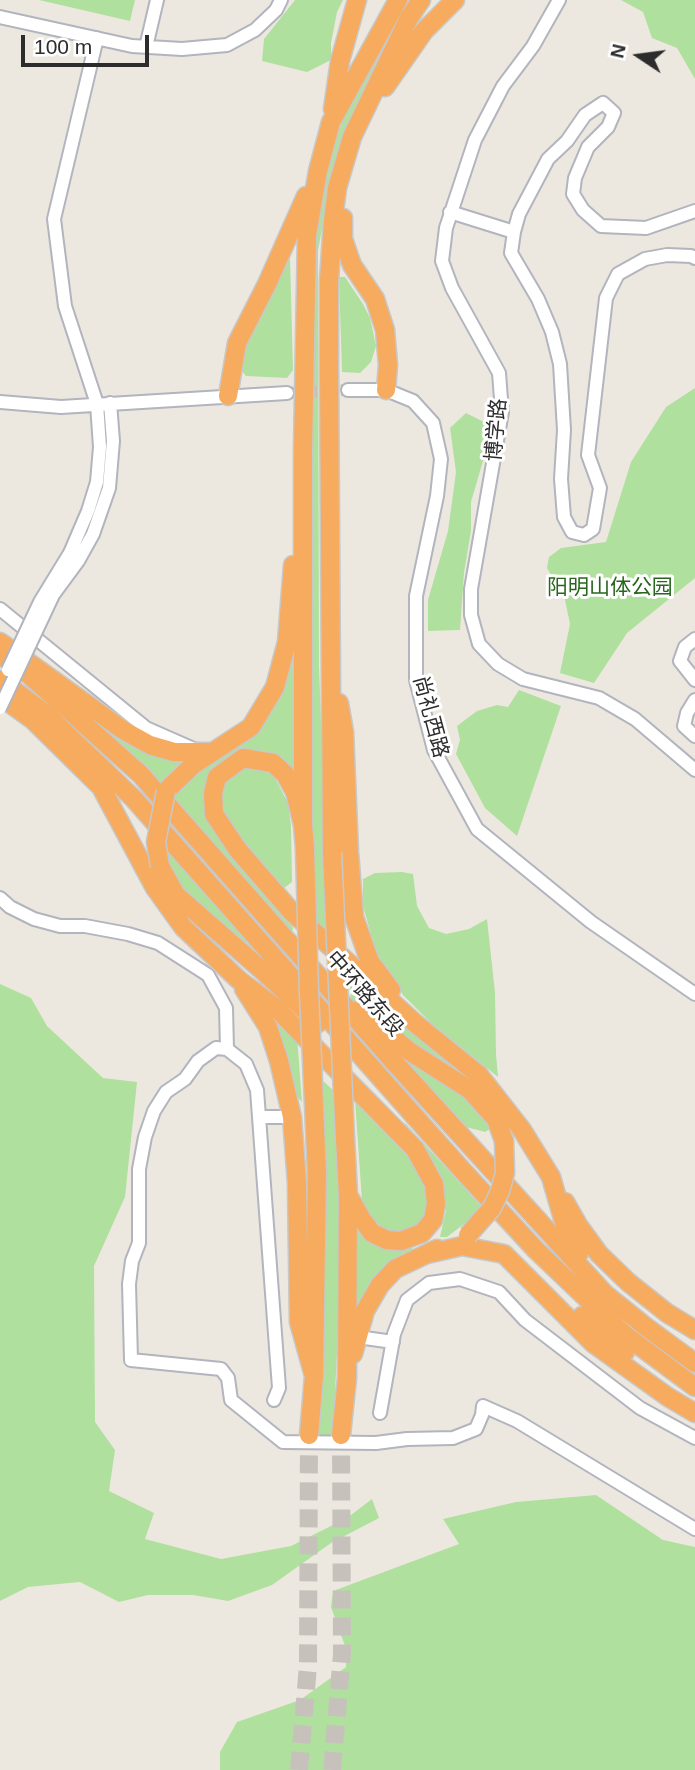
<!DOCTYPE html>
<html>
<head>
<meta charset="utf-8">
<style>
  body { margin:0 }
  #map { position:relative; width:695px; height:1770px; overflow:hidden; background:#ede8df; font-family:Helvetica,sans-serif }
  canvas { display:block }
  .north { position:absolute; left:604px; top:21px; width:70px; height:70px; -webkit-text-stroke:5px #fff; paint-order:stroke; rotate:283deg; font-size:19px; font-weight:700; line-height:28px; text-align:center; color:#2c2c2c }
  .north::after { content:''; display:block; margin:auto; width:24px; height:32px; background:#2c2c2c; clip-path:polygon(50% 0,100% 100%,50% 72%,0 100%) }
  .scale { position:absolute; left:21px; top:35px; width:128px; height:32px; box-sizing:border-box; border:4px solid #2c2c2c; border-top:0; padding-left:9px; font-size:21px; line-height:24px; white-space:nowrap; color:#2c2c2c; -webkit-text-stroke:5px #fff; paint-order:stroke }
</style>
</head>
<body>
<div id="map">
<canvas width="695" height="1770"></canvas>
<div class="north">N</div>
<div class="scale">100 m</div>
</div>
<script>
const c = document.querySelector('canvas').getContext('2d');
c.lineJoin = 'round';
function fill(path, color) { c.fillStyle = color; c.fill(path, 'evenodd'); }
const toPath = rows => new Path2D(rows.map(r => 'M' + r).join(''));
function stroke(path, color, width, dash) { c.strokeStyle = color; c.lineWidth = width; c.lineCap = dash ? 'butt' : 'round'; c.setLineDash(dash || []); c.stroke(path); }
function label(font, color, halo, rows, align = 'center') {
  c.font = font + ' Helvetica,"Noto Sans SC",sans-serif'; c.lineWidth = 6; c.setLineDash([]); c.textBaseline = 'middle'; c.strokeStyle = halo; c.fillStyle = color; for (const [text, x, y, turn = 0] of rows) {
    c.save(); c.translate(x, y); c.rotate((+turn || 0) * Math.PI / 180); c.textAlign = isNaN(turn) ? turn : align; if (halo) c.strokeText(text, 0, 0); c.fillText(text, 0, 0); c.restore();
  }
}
fill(toPath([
  [39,0,135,0,130,21],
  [295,0,343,0,337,12,331,43,331,60,307,72,262,61,264,39],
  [405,0,413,0,386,43,357,106,331,180,318,251,319,666,329,937,315,929,309,688,315,231,326,170,343,120,377,47],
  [621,0,695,0,695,79,677,48,652,38,643,12],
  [290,258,293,370,287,378,246,376,240,369,243,345],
  [339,277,345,277,363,304,370,318,376,346,371,362,360,373,342,372],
  [695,388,695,578,627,633,594,683,560,673,570,624,565,600,547,568,549,557,561,548,606,542,631,462,666,407],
  [466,413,488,424,483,461,471,502,471,531,464,573,460,630,428,631,428,600,448,531,456,472,450,428],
  [292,646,297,776,286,764,253,751,236,752,206,793,231,853,255,884,291,921,293,929,291,934,168,801,179,784,255,734,273,709,288,672],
  [519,690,561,706,517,836,485,808,456,754,460,740,457,726,477,711,497,705,508,707],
  [105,731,112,731,189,761,161,792],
  [243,765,262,766,274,776,288,803,291,826,292,882,284,888,274,883,221,813,218,794,226,775],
  [163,843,247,940,246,944,198,908,166,872],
  [402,872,413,874,417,906,429,928,446,934,469,929,487,919,495,993,496,1054,498,1077,431,1023,403,995,376,952,363,906,363,879,375,873],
  [349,977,366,993,479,1082,401,1040,351,1000],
  [0,984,31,998,47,1026,103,1078,137,1082,125,1197,94,1266,95,1422,115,1450,109,1491,154,1513,145,1539,221,1559,291,1546,347,1518,372,1499,379,1518,331,1543,272,1585,228,1601,193,1595,148,1595,119,1602,80,1582,28,1587,0,1601],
  [259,1001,297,1037,302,1102,298,1098,289,1067],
  [385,1042,470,1094,493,1127,485,1132,466,1127,453,1120],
  [320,1078,336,1093,340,1176,340,1289,333,1435,314,1435],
  [358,1099,416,1162,431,1189,429,1215,416,1228,398,1232,384,1229,369,1217,362,1201,355,1100],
  [393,1117,406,1124,481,1206,478,1213,447,1237,440,1237,446,1210,437,1181],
  [358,1225,395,1248,413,1246,411,1254,357,1309],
  [596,1495,663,1540,695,1547,695,1770,220,1770,220,1752,237,1722,300,1700,346,1667,346,1649,331,1607,333,1591,459,1544,443,1519,516,1502]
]), '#b0e09e');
stroke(toPath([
  [287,393,348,390]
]), '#c6c2bb', 12, [12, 6]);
stroke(toPath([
  [299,1770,308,1666,309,1435],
  [332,1770,342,1654,341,1435]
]), '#c6c2bb', 18, [18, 9]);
const minor = toPath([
  [559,0,533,46,503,86,475,140,446,228,442,261,452,288,499,373,502,412,471,589,471,615,479,644,498,664,523,679,599,698,635,719,695,770],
  [0,17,132,46,182,49,227,45,255,30,276,10,281,0],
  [146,47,157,0],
  [695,211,646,228,601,226,583,210,573,194,575,178,588,147,608,127,614,113,603,103,585,115,567,141,548,159,519,214,514,232,511,253,538,299,552,332,560,364,564,430,561,479,564,517,572,532,584,535,593,529,600,488,588,455,606,298,618,274,645,259,667,255,691,256,695,258],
  [450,212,514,232],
  [348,390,386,390,413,401,433,423,441,459,437,496,416,596,416,680,434,750,477,829,591,922,695,994],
  [0,402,61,407,287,393],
  [70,553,88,511,97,482,100,447,97,404,65,306,54,219,97,38],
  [78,561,93,534,109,488,113,441,110,403],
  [0,609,146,728,196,750],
  [695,639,685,647,680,661,695,680],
  [695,700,687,713,684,726,695,736],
  [0,898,10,907,34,919,60,926,85,926,128,934,158,943,208,975,226,1008,227,1049],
  [259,1117,292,1117],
  [358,1337,393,1342],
  [274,1400,279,1388,257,1090,246,1064,227,1049,216,1048,198,1061,185,1079,166,1092,154,1111,145,1137,139,1169,139,1243,132,1261,129,1284,131,1360,221,1369,228,1378,231,1400,283,1442,376,1443,407,1439,453,1438,476,1429,482,1415,483,1406,517,1421,695,1529],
  [380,1413,394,1334,407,1300,429,1283,460,1279,499,1292,525,1320,640,1408,695,1438]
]);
const highway = toPath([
  [385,87,424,31,455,0],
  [333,109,340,61,357,0],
  [343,218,343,239,352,265,375,299,385,330,388,365,386,390],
  [228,396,237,343,267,284,306,196],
  [0,642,123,730,150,745,174,752,211,752],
  [0,655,26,672,141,775,395,1063,605,1294,646,1327,695,1363],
  [0,680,46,714,134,799,463,1171,536,1250,625,1335,695,1387],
  [0,696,33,720,101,787,155,888,183,927,239,980,276,1008,415,1149,434,1184,436,1204,433,1220,422,1233,401,1241,387,1240,372,1233,361,1218,348,1195],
  [339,703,344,732,349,852,354,917,370,962,391,990],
  [166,791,193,765,251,727,275,687,287,642,293,565],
  [303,825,295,792,285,774,273,763,243,758,217,777,213,793,214,814,238,850,291,911,416,1024,479,1075,522,1130,551,1177,570,1243,579,1253],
  [305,849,303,825,303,450,307,235,318,171,331,122,398,0],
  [332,852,329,368,329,281,333,220,337,188,352,137,409,18,421,0],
  [160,866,176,895,264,972,318,1023],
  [244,989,268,1027,279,1061,292,1117,297,1183,299,1322,314,1376],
  [359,1010,409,1051,470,1090,496,1119,504,1141],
  [565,1202,578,1225,599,1254,628,1282,667,1313,695,1330],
  [427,1254,462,1246,504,1254,594,1344,668,1397,695,1413],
  [582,1316,625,1352],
  [353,1354,365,1311,380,1285,395,1269,437,1249],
  [309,1435,314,1376,317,1173],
  [341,1435,347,1378,348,1195,345,1138]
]);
stroke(minor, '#b2b4be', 16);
stroke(highway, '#c8c8c8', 21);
stroke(minor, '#fff', 12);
stroke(highway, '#f7ab5f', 18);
const minorBridge = toPath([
  [8,670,40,602,70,553],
  [0,708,53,595,78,561]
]);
const highwayBridge = toPath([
  [305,849,309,992,317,1173],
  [332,852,345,1138],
  [160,866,156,842,166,791],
  [468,1235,492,1208,500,1191,505,1173,504,1141]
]);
stroke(minorBridge, '#b2b4be', 16, []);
stroke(highwayBridge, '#c8c8c8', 21, []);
stroke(minorBridge, '#fff', 12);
stroke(highwayBridge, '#f7ab5f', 18);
label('21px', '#2c2c2c', '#fff', [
  ["博学路",497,430,-85],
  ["尚礼西路",430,717,75],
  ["中环路东段",364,994,49]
]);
label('21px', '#28661e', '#fff', [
  ["阳明山体公园",610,588]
]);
</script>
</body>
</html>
